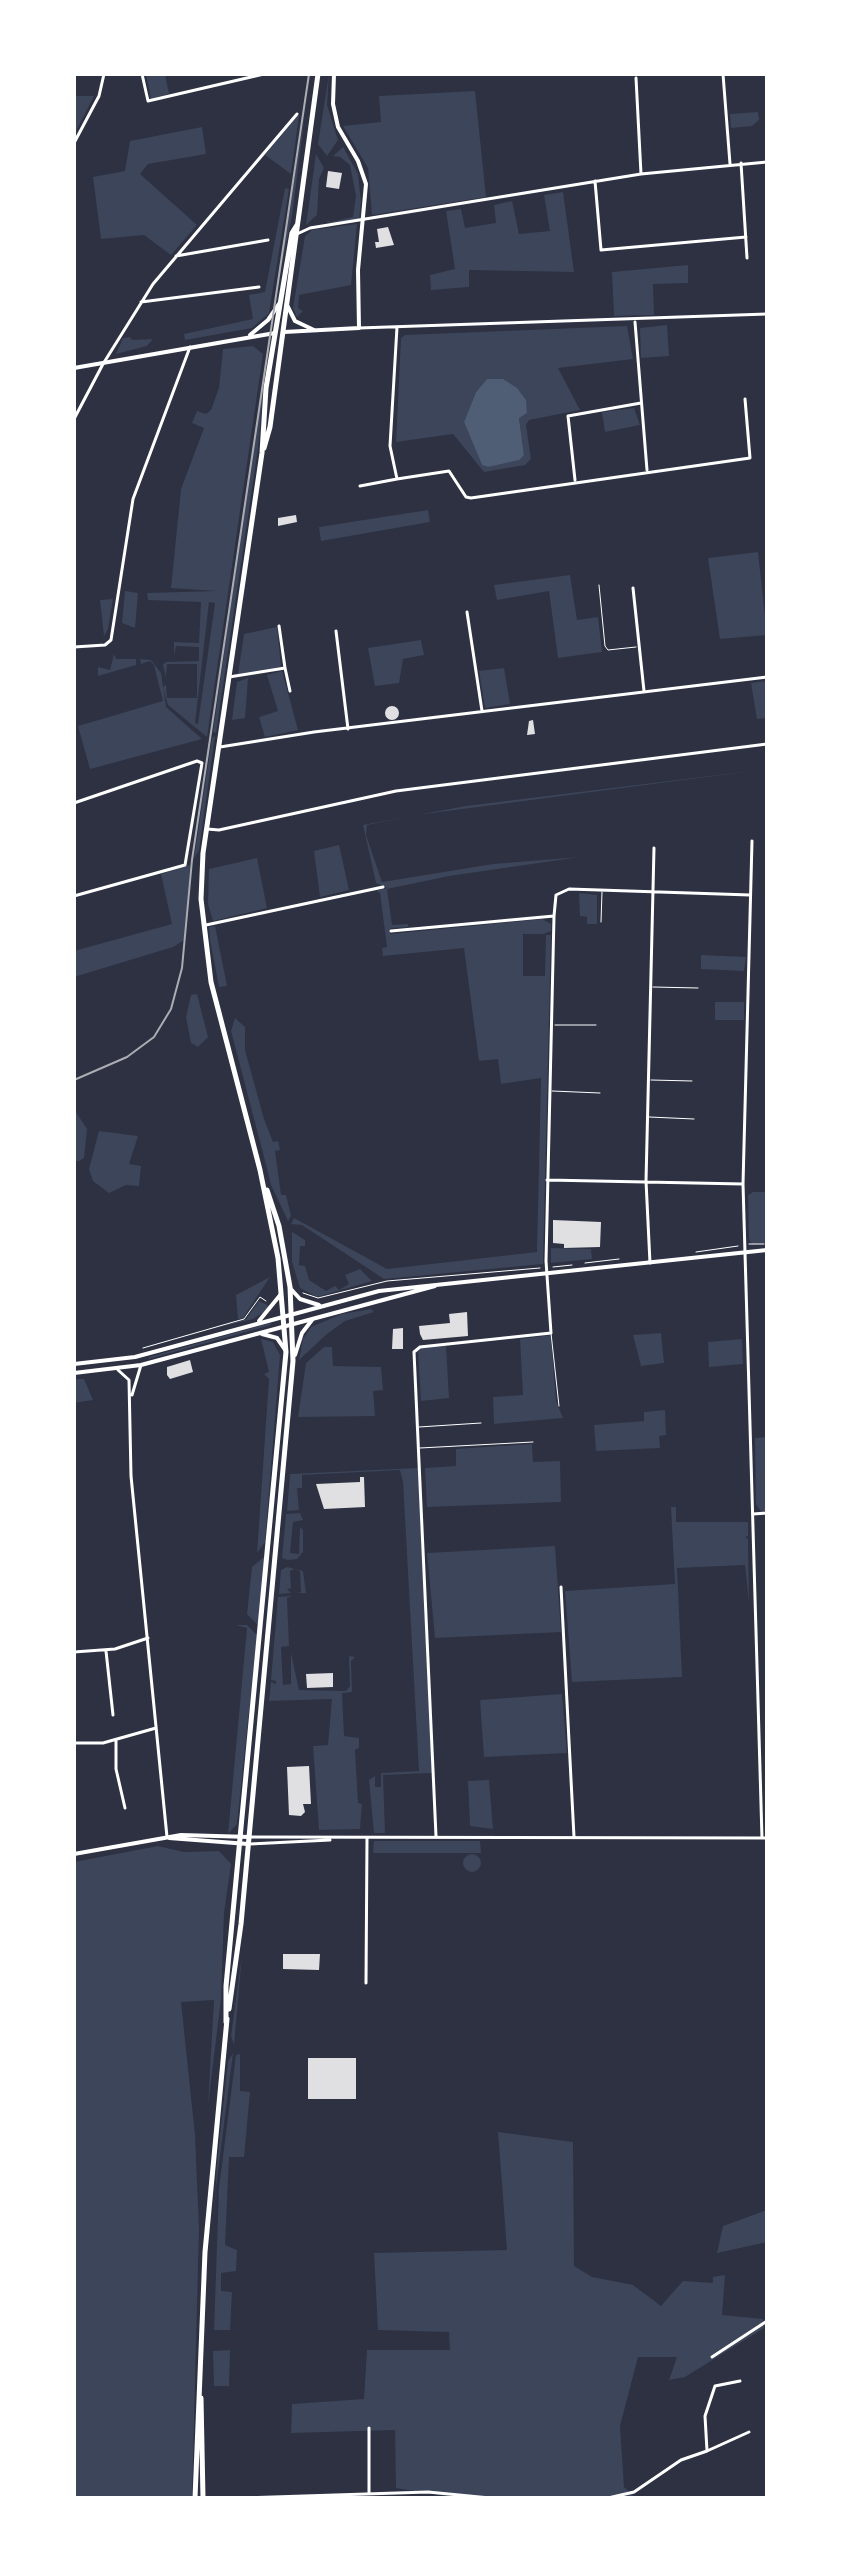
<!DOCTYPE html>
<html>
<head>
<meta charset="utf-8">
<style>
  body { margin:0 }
  #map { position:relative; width:841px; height:2572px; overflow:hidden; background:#2d3142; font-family:Cabin,sans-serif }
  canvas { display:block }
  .frame { position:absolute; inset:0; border:76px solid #fff; pointer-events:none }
</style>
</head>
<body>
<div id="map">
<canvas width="841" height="2572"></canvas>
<div class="frame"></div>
</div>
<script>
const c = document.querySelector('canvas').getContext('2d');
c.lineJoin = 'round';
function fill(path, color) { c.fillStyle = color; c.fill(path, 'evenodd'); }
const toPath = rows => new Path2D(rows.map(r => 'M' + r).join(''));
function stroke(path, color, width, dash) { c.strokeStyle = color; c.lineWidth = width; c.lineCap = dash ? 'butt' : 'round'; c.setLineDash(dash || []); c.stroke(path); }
fill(toPath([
  [146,74,165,74,169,94,151,99],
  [310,74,292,216,274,302,304,119],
  [329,74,327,105,338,140,327,156,318,144],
  [475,91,486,197,372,215,368,168,343,126,381,122,379,96],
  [74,96,94,96,74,135],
  [758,112,759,120,752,126,731,128,730,114],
  [298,115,299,116,291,174,265,155],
  [202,127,206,154,148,164,140,174,197,225,171,255,144,235,101,239,93,177,125,171,130,141],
  [343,147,358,174,361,202,359,220,332,224,325,220,331,222,353,217,356,196,350,165,340,157,333,156],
  [316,154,324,168,319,179,317,215,306,225],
  [285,188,289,189,269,313,252,328,185,340,184,334,253,319,249,295,265,292],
  [563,192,574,272,469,270,469,287,431,290,430,275,455,269,446,211,461,209,465,228,496,223,494,205,512,201,519,234,550,231,544,195],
  [357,224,351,285,299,295,298,308,303,311,297,317,293,308,305,236,312,230],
  [688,265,688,283,653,284,654,315,614,316,612,272],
  [667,325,669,356,641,358,640,328],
  [627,326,633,359,558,368,580,410,529,420,526,425,531,459,525,465,484,472,453,434,396,442,401,338,405,335],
  [487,379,503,380,526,400,519,418,524,455,488,467,482,465,464,422,476,392],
  [130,337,132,340,153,339,147,346,116,354,123,338],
  [253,346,263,354,207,737,168,705,163,688,166,684,167,698,197,698,197,664,167,664,166,677,163,665,166,662,199,661,199,647,176,646,174,656,174,642,199,643,201,602,148,600,147,593,216,591,171,588,181,489,204,428,192,423,197,411,206,414,211,410,219,388,223,349],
  [209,602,215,603,198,724,195,723],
  [266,357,258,448,216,733,213,732],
  [634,408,640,425,605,432,602,412],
  [428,510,430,522,321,541,319,527],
  [758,552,767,635,720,639,708,558],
  [570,575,577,620,598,617,602,652,558,658,549,591,497,600,494,585],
  [125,591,138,593,135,628,122,623],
  [113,599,108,629,104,636,100,600],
  [277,627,281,667,238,674,244,634],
  [421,640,424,655,403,659,399,683,375,686,368,648],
  [114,654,116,659,136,659,136,665,98,676,98,667,110,670],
  [140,659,151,660,161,673,166,707,202,739,90,769,78,726,163,701,154,665,150,661,141,664],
  [504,668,510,704,485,708,479,671],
  [282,671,298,730,265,737,259,717,278,711,267,675],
  [248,678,245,718,232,720,237,682],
  [767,681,767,718,757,719,751,683],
  [215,736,199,850,194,859,212,738],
  [767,769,417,815,367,825,366,835,382,882,493,864,580,857,449,876,387,889,392,925,408,924,408,927,391,928,390,934,542,919,551,924,551,931,544,934,523,934,523,976,545,976,546,935,551,935,543,1264,384,1279,302,1225,291,1224,294,1218,387,1269,537,1252,541,1078,501,1084,498,1059,479,1061,464,948,383,956,382,948,387,947,380,893,376,891,387,888,376,883,363,825,466,806],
  [339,845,349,890,320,897,314,851],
  [257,858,267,908,213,921,208,904,209,869],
  [190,865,186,939,173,947,74,977,74,951,172,924,161,874],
  [579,893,597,895,597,924,587,924,587,917,580,916],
  [215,926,227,986,219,987,210,940,209,927],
  [701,955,746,957,744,971,701,969],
  [197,994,208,1037,198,1047,191,1043,186,1017,191,995],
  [715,1002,744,1002,744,1020,715,1020],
  [235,1018,245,1027,245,1050,264,1119,273,1142,278,1141,280,1150,275,1151,281,1195,286,1195,291,1216,288,1221,271,1185,264,1157,231,1031],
  [74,1109,87,1129,84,1158,79,1161,74,1161],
  [99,1131,138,1136,129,1164,141,1166,139,1186,126,1185,109,1193,93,1181,89,1169],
  [753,1192,767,1192,767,1242,764,1243,752,1244,749,1239,748,1195],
  [292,1232,305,1240,305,1246,300,1246,299,1265,305,1266,309,1280,326,1291,335,1286,339,1290,349,1284,345,1275,360,1269,372,1281,317,1297,300,1288,292,1262],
  [551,1248,591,1249,592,1259,551,1263],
  [270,1277,243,1318,238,1319,236,1295],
  [259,1301,271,1307,253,1319,216,1328,246,1319],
  [371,1309,374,1312,345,1321,327,1334,299,1360,303,1339,311,1327,342,1314],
  [270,1323,271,1325,149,1359,149,1357],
  [661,1333,664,1363,641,1366,633,1335],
  [551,1335,556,1401,563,1418,494,1424,493,1397,523,1395,520,1339],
  [261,1339,273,1342,280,1355,265,1542,257,1553,269,1379,264,1374,269,1372],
  [742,1339,743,1364,709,1367,708,1342],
  [446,1346,449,1398,421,1401,418,1352,421,1348],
  [324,1347,332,1347,333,1366,381,1367,383,1390,373,1391,375,1416,298,1417,306,1363],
  [74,1379,84,1379,93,1400,74,1403],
  [665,1410,666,1435,659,1436,660,1448,596,1451,594,1425,644,1421,644,1412],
  [767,1437,767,1511,761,1512,756,1504,755,1438],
  [532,1444,533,1462,560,1461,561,1502,427,1507,425,1468,456,1466,456,1449],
  [418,1468,432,1773,383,1775,385,1833,374,1833,369,1780,375,1776,375,1787,381,1787,381,1773,419,1771,403,1482,400,1470,302,1475,302,1488,297,1488,299,1510,287,1511,290,1474],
  [671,1507,676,1507,676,1522,748,1522,748,1536,745,1537,748,1539,749,1602,745,1565,677,1568,682,1677,572,1682,565,1591,675,1584],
  [300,1513,303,1520,293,1522,290,1553,299,1554,300,1527,303,1530,303,1552,297,1559,288,1560,282,1558,286,1514],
  [555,1546,561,1632,435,1638,427,1553],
  [266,1555,259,1626,247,1614,252,1567],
  [287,1567,303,1571,306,1593,297,1593,301,1592,300,1571,294,1569,290,1571,291,1588,287,1589,291,1593,279,1594,281,1570],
  [292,1596,287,1598,289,1646,281,1647,283,1685,291,1684,291,1653,299,1690,346,1691,350,1686,349,1656,355,1657,351,1661,352,1692,342,1693,344,1736,359,1738,359,1748,355,1750,358,1803,362,1804,360,1829,319,1830,313,1746,328,1745,332,1699,269,1701,271,1682,276,1684,276,1681,271,1680,278,1597],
  [236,1625,247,1625,257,1635,237,1824,228,1834,247,1628],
  [562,1694,567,1753,484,1757,480,1700],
  [489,1780,493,1829,470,1826,468,1781],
  [374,1841,480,1841,481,1853,373,1853],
  [158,1846,184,1852,219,1851,231,1864,224,1913,221,1999,208,2105,214,2000,181,2002,195,2135,199,2228,192,2498,74,2498,74,1862],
  '463 1863a9 9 0 1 1 18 0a9 9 0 1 1-18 0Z',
  [242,1955,240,1977,234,2045,231,2036],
  [233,2053,216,2187,212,2250,217,2164,228,2061],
  [240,2054,240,2091,250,2092,244,2157,229,2157,225,2245,237,2250,236,2271,221,2273,221,2291,232,2292,230,2330,214,2330,219,2188,236,2055],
  [498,2132,573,2142,574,2266,592,2277,633,2285,661,2306,683,2281,713,2283,713,2277,725,2275,722,2315,763,2319,764,2328,685,2377,669,2380,677,2357,638,2357,620,2426,624,2487,636,2498,458,2498,396,2488,395,2430,291,2433,292,2404,364,2399,367,2350,450,2350,449,2332,378,2330,374,2253,507,2250],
  [767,2210,767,2242,717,2253,723,2226],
  [230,2350,229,2386,214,2386,213,2351]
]), '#3c4559');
fill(toPath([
  [487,379,503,379,517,388,526,400,527,413,519,418,524,455,519,460,488,467,482,465,464,422,476,392]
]), '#4f5d75');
fill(toPath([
  [328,171,342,173,339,189,326,187],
  [388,227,394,245,376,248,375,242,379,242,377,229],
  [296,515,297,522,278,526,278,518],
  '385 713a7 7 0 1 1 14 0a7 7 0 1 1-14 0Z',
  [533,720,535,734,527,735,529,721],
  [553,1220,601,1222,600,1247,564,1248,564,1244,553,1243],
  [467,1312,468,1336,423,1340,420,1334,419,1326,450,1323,449,1314],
  [403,1328,403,1349,392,1349,393,1329],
  [190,1360,193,1372,170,1379,167,1375,167,1367],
  [360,1477,364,1477,365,1507,324,1509,316,1484,360,1482],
  [333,1673,333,1687,307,1688,306,1674],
  [309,1766,311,1804,303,1804,305,1812,301,1816,289,1815,287,1767],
  [283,1954,320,1954,319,1970,283,1969],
  [308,2058,356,2058,356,2099,308,2099]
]), '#e0e0e3');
stroke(toPath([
  [749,1244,764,1244],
  [696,1252,738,1246],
  [585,1263,619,1259],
  [553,1267,572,1265],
  [303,1293,318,1298,387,1281,540,1268],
  [143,1348,244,1319,260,1297,266,1301]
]), '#fff', 1);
stroke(toPath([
  [599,585,605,646,608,650,636,647],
  [601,922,602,892],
  [653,987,698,988],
  [555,1025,596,1025],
  [651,1080,692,1081],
  [552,1091,600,1093],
  [649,1117,694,1119],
  [551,1333,559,1406],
  [419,1427,481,1423],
  [420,1448,533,1442]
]), '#fff', 1);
stroke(toPath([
  [142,74,148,101,264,74],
  [723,74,730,164],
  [636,78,641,174],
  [74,143,99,96,104,74],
  [741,163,747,258],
  [595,181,601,250,746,237],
  [297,234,310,228,641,174,767,162],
  [176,256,268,240],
  [141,302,259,287],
  [635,322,647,470],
  [397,327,390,446,397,479,449,471,466,497,471,498,750,458,745,399],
  [359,328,767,314],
  [74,419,103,364,153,284,297,114],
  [575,480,568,416,641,403],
  [360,486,397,479],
  [633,588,644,691],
  [467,612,482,711],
  [336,631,348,729],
  [74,647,105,645,111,640,133,499,190,347],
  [285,668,290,691],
  [229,677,285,668,279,626],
  [220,747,314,732,767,677],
  [74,803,197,761,202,763,185,865,74,896],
  [207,829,219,830,396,791,767,744],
  [752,841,743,1184,762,1838],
  [206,925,383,887],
  [391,931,554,916,556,895,569,889,750,895],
  [547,1180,743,1184],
  [650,1263,646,1181,654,848],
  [118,1370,129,1380,131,1476,167,1837],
  [132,1395,141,1365],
  [753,1514,767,1513],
  [561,1587,574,1837],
  [106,1651,113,1715],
  [74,1652,115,1649,148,1638],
  [116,1741,116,1769,125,1808],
  [74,1743,103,1743,156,1728],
  [436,1836,414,1352,420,1347,551,1333,546,1261,554,916],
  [251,1837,767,1838],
  [250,1844,330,1840],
  [366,1983,367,1838],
  [712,2357,767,2321],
  [369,2428,369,2492],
  [707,2451,749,2432],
  [242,2498,428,2492,490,2498],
  [608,2498,634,2492,681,2460,707,2451,705,2416,715,2386,740,2381]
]), '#fff', 3);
stroke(toPath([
  [287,305,295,321,314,330],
  [284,332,359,328,358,270,366,184,358,161,338,127,333,104,334,74],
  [250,335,268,320,279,304],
  [74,368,275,333],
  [169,1838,248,1844],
  [74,1854,181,1835,250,1837]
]), '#fff', 4);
stroke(toPath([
  [290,1288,300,1299,319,1305],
  [259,1321,281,1294],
  [262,1334,277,1338,286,1351],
  [295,1355,302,1333,312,1320],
  [74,1364,135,1357,379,1291,767,1250],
  [74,1373,141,1365,435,1286]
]), '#fff', 4);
stroke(toPath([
  [264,448,270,427,318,74],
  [229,2009,241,1924,293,1361,290,1287,279,1226,267,1190],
  [226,2022,226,1986,286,1352,278,1258,260,1170,211,982,201,899,203,853,262,453,266,388,292,233,297,225],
  [201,2398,203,2498],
  [195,2498,205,2252,227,2019]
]), '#fff', 5);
stroke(toPath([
  [74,1080,127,1057,154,1037,171,1009,182,968,192,860,309,74]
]), '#abadb3', 2);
</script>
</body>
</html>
